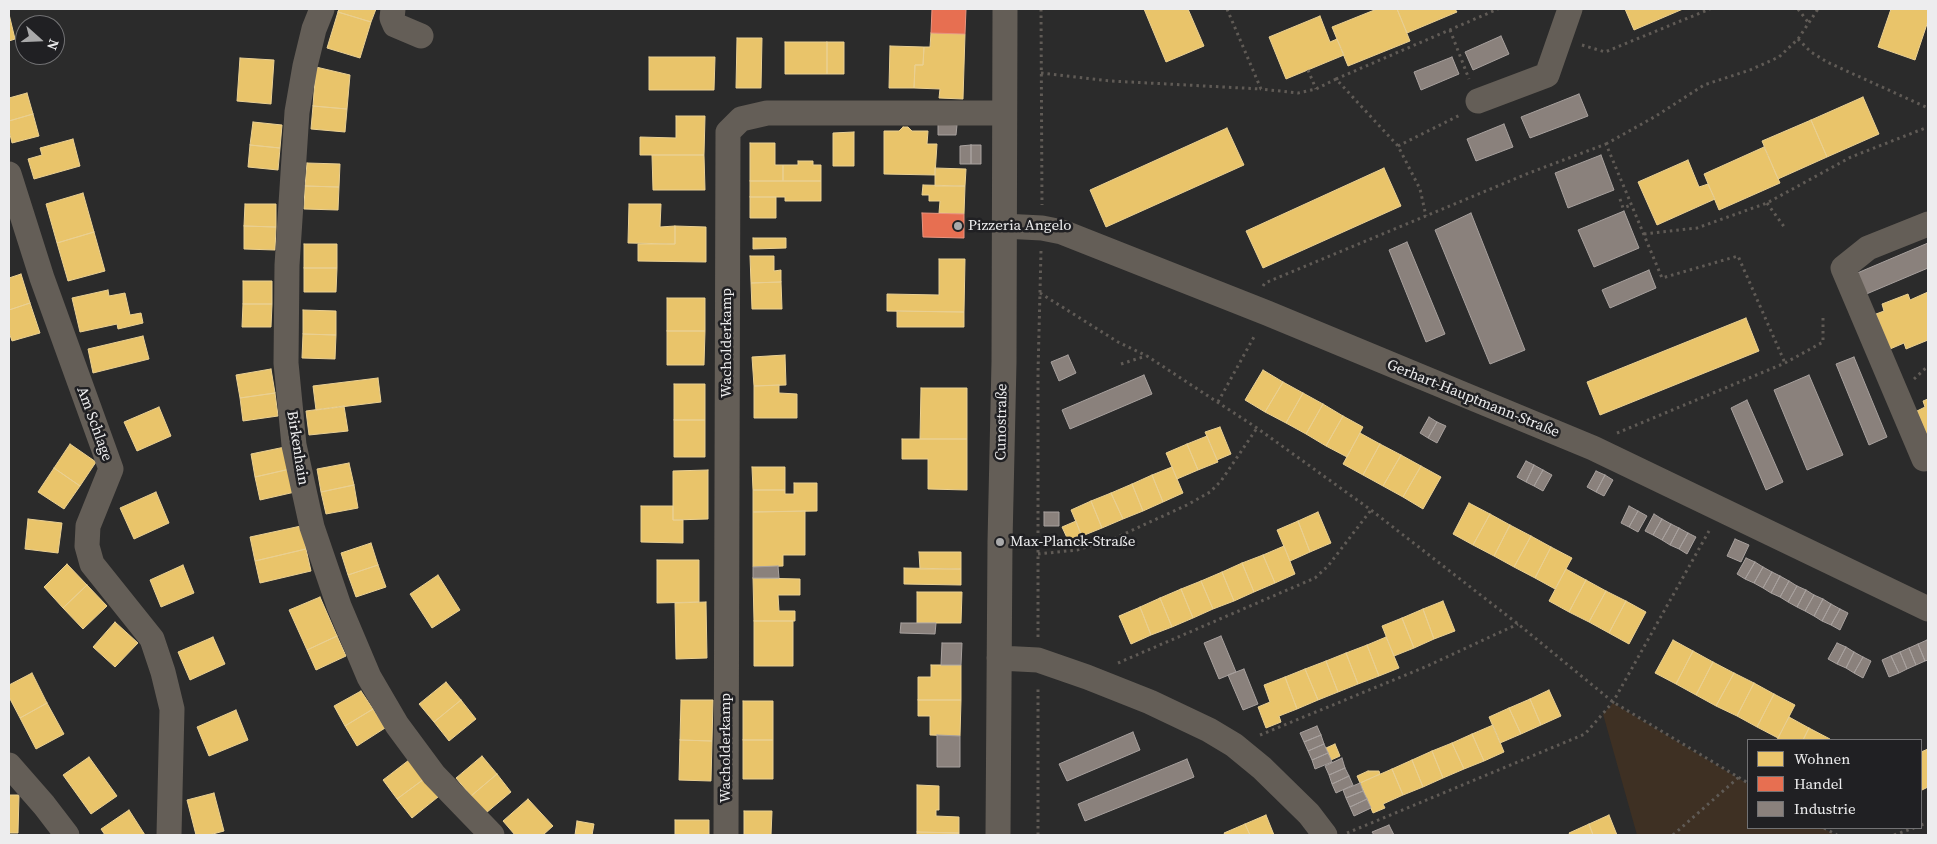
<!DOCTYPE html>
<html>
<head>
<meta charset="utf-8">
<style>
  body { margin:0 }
  #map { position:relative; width:1937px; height:844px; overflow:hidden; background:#2b2b2b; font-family:"Source Serif 4",serif }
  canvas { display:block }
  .frame { position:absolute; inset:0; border:10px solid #ededee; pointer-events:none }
  .legend { position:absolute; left:1747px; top:739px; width:175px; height:90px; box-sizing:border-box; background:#202023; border:1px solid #727274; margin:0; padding:6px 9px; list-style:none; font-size:15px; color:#ededee }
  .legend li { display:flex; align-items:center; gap:10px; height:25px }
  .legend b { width:25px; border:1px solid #727274 }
  .north { position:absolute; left:15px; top:15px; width:50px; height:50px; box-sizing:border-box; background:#202023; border:1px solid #727274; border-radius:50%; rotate:110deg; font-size:14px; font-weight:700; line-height:20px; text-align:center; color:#ededee }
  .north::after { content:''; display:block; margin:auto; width:18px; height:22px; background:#a9a9aa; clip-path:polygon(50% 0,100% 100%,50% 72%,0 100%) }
</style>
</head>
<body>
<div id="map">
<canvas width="1937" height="844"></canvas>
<div class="frame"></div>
<ul class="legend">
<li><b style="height:14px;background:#e9c46a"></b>Wohnen</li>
<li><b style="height:14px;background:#e76f51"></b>Handel</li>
<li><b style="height:14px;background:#8a817c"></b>Industrie</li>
</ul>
<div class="north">N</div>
</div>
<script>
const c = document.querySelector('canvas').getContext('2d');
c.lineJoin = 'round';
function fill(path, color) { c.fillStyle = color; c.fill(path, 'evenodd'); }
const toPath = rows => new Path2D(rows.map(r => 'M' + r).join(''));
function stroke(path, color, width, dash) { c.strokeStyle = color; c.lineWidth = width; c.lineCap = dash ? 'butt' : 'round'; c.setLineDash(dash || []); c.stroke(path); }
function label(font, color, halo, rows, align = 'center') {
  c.font = font + ' "Source Serif 4",serif'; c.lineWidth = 5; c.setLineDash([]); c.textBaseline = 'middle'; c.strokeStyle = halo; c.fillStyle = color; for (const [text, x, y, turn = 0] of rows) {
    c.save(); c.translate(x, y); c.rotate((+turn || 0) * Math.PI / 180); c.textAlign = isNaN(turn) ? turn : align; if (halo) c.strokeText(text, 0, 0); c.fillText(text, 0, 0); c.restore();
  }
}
fill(toPath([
  [1613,703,1748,784,1748,828,1823,828,1835,835,1637,835,1603,714]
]), '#3e3023');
const homes = toPath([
  [339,9,376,9,371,22,338,12,339,9],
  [1144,9,1188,9,1204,46,1166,62,1144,9],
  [1377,9,1397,9,1410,41,1348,66,1332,27,1377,9],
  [1397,9,1455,9,1457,12,1407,33,1397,9],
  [1625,9,1683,9,1634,30,1625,9],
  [1891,9,1928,9,1928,21,1915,60,1878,47,1891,9],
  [338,12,371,22,360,58,327,48,338,12],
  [9,14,15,39,9,41,9,14],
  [1320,16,1330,42,1337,39,1344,55,1286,79,1269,37,1320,16],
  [931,33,965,34,963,99,939,98,940,89,914,88,915,65,923,65,924,47,930,47,931,33],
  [737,38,762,38,761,88,736,88,737,38],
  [785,42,827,42,827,74,785,74,785,42],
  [827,42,844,42,844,74,827,74,827,42],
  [890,46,924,47,923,65,915,65,914,88,889,88,890,46],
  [649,57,715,57,714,90,649,90,649,57],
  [240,58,274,60,271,104,237,101,240,58],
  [316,67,350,75,347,109,313,106,316,67],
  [27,93,33,114,9,121,9,98,27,93],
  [1863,97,1879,134,1827,157,1811,120,1863,97],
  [313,106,347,109,345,132,311,129,313,106],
  [33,114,39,136,12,143,9,130,9,121,33,114],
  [676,116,705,116,704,155,640,155,640,137,676,138,676,116],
  [1811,120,1827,157,1778,179,1762,141,1811,120],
  [253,122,282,125,280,148,250,145,253,122],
  [903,127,908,127,912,131,928,131,927,144,937,144,935,175,884,174,884,131,899,131,903,127],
  [1227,128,1244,165,1106,227,1090,190,1227,128],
  [854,132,854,166,833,166,833,133,854,132],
  [73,139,80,166,34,179,28,159,42,155,40,148,73,139],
  [750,143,775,143,775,165,783,165,783,181,750,181,750,143],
  [250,145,280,148,278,170,248,167,250,145],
  [1764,147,1780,183,1719,210,1704,174,1764,147],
  [652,155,704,155,705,190,653,190,652,155],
  [1688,160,1699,187,1708,184,1715,199,1657,225,1638,182,1688,160],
  [798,161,813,161,813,165,821,165,821,181,783,181,783,165,798,165,798,161],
  [307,163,340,164,339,187,305,186,307,163],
  [935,168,966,169,965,186,935,186,935,168],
  [1384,168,1401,206,1263,268,1246,231,1384,168],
  [750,181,821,181,821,201,785,201,785,197,750,197,750,181],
  [923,185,965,186,964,214,939,213,940,201,929,201,929,195,922,195,923,185],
  [305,186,339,187,338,210,304,209,305,186],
  [83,193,94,232,57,243,46,204,83,193],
  [750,197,776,197,776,218,750,218,750,197],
  [245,204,276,204,276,227,244,226,245,204],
  [629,204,661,204,660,227,675,226,675,244,628,243,629,204],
  [244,226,276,227,275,250,244,249,244,226],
  [675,226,706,227,706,262,638,261,638,244,675,244,675,226],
  [94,232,105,271,68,281,57,243,94,232],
  [753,238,786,238,786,248,753,249,753,238],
  [304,244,337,244,337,268,304,268,304,244],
  [750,256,774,256,774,271,781,270,781,282,751,283,750,256],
  [939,259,965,259,964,312,887,311,887,294,939,295,939,259],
  [304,268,337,268,336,292,304,292,304,268],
  [21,274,30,303,9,310,9,278,21,274],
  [243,281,272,281,272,304,243,304,243,281],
  [781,282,782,309,752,309,751,283,781,282],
  [108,290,109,296,125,293,130,315,141,313,143,323,118,329,117,324,80,332,72,298,108,290],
  [1928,292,1928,340,1906,349,1904,343,1890,349,1876,314,1884,311,1882,304,1908,294,1910,300,1928,292],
  [667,298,705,298,705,331,667,331,667,298],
  [30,303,40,333,12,341,9,332,9,310,30,303],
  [243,304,272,304,271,327,242,327,243,304],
  [303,310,336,311,336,335,303,334,303,310],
  [897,311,964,312,964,327,897,327,897,311],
  [1746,318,1759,351,1600,415,1587,382,1746,318],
  [667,331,705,331,704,365,667,365,667,331],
  [303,334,336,335,335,359,302,358,303,334],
  [143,336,149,359,93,373,88,349,143,336],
  [785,355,786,385,754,386,752,357,785,355],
  [271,369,275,393,240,398,236,375,271,369],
  [1263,370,1283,382,1265,412,1245,400,1263,370],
  [378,378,381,402,316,410,313,386,378,378],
  [1283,382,1303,393,1286,423,1265,412,1283,382],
  [674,384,705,384,705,420,674,420,674,384],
  [779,385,779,393,797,394,797,418,754,418,754,386,779,385],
  [921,388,967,388,967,439,920,439,921,388],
  [275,393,278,416,243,421,240,398,275,393],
  [1303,393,1323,404,1306,434,1286,423,1303,393],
  [1928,399,1928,438,1917,411,1925,407,1923,401,1928,399],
  [1323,404,1343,416,1326,446,1306,434,1323,404],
  [344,406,348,431,309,435,306,411,344,406],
  [159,407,171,436,137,451,124,422,159,407],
  [1343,416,1363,427,1347,457,1326,446,1343,416],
  [674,420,705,420,705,457,674,457,674,420],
  [1220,427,1231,454,1217,460,1205,432,1220,427],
  [1360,433,1380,444,1363,475,1343,464,1360,433],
  [1207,436,1218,462,1198,470,1187,444,1207,436],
  [902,439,967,439,967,490,928,489,928,459,902,459,902,439],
  [70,444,96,462,80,486,54,468,70,444],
  [1187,444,1198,470,1177,479,1166,453,1187,444],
  [1380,444,1401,455,1383,486,1363,475,1380,444],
  [285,447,290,469,255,477,251,454,285,447],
  [1401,455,1421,466,1403,497,1383,486,1401,455],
  [349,463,354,485,321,492,317,469,349,463],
  [1421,466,1441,477,1423,509,1403,497,1421,466],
  [752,467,785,467,785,490,753,490,752,467],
  [1172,467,1183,493,1163,502,1152,475,1172,467],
  [54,468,80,486,64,509,38,492,54,468],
  [290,469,295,492,260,500,255,477,290,469],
  [708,470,708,519,673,520,673,471,708,470],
  [1152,475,1163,502,1143,511,1132,484,1152,475],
  [794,483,817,483,817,511,753,512,753,490,785,490,785,494,794,494,794,483],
  [1132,484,1143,511,1123,519,1111,493,1132,484],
  [354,485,358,508,326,514,321,492,354,485],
  [156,492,169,523,134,539,120,508,156,492],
  [1111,493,1123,519,1102,528,1091,501,1111,493],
  [1091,501,1102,528,1082,536,1071,510,1091,501],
  [1469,503,1490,514,1473,545,1453,534,1469,503],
  [641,506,673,506,673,520,683,520,683,543,641,542,641,506],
  [805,511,805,555,783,555,783,566,753,567,753,512,805,511],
  [1318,512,1331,543,1310,552,1298,521,1318,512],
  [1490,514,1510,525,1494,556,1473,545,1490,514],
  [28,519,62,523,58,553,25,549,28,519],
  [1076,521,1081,535,1068,540,1062,527,1076,521],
  [1298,521,1310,552,1290,561,1277,530,1298,521],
  [1510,525,1531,536,1514,567,1494,556,1510,525],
  [301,526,306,549,255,561,250,537,301,526],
  [1531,536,1551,547,1535,578,1514,567,1531,536],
  [371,543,378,565,348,575,341,553,371,543],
  [1284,546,1295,574,1275,583,1263,555,1284,546],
  [1551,547,1572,558,1555,589,1535,578,1551,547],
  [306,549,311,571,260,583,255,561,306,549],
  [919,552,961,552,961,569,920,569,919,552],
  [1263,555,1275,583,1254,592,1242,563,1263,555],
  [657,560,699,560,699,602,657,603,657,560],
  [1242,563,1254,592,1234,601,1222,572,1242,563],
  [67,564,87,585,63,608,44,587,67,564],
  [183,565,194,593,161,607,150,580,183,565],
  [378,565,386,587,356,597,348,575,378,565],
  [904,568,961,569,961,585,904,584,904,568],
  [1566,569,1586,580,1569,612,1549,601,1566,569],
  [1222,572,1234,601,1213,609,1201,581,1222,572],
  [438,575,460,610,432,628,410,594,438,575],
  [753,578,800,579,800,595,778,595,779,611,795,611,795,621,754,621,753,578],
  [1586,580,1606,591,1589,622,1569,612,1586,580],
  [1201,581,1213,609,1193,618,1181,589,1201,581],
  [87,585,107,606,83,629,63,608,87,585],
  [1181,589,1193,618,1172,627,1160,598,1181,589],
  [1606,591,1626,601,1609,633,1589,622,1606,591],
  [917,592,962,592,961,623,917,623,917,592],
  [320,597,337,636,307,650,289,610,320,597],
  [1160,598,1172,627,1151,635,1140,607,1160,598],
  [1443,601,1455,631,1434,639,1423,609,1443,601],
  [1626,601,1646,612,1629,644,1609,633,1626,601],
  [706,602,707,658,676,659,675,603,706,602],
  [1140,607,1151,635,1131,644,1119,616,1140,607],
  [1423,609,1434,639,1414,648,1402,618,1423,609],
  [1402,618,1414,648,1394,656,1382,626,1402,618],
  [754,621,793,621,793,666,754,666,754,621],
  [115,622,138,643,115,667,93,647,115,622],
  [337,636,346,656,316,670,307,650,337,636],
  [213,637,225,664,190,680,178,652,213,637],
  [1386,637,1399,668,1379,676,1367,645,1386,637],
  [1673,640,1693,651,1676,684,1655,673,1673,640],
  [1367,645,1379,676,1358,684,1346,653,1367,645],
  [1693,651,1713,662,1696,695,1676,684,1693,651],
  [1346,653,1358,684,1338,692,1326,661,1346,653],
  [1326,661,1338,692,1318,700,1305,669,1326,661],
  [1713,662,1734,673,1716,706,1696,695,1713,662],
  [931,665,961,665,961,700,918,700,918,677,931,677,931,665],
  [1305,669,1318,700,1297,709,1285,677,1305,669],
  [32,673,47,703,20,718,9,697,9,685,32,673],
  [1734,673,1754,683,1737,716,1716,706,1734,673],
  [1285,677,1297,709,1279,716,1281,722,1266,728,1258,707,1270,702,1264,685,1285,677],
  [446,682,461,700,434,722,419,704,446,682],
  [1754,683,1774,694,1757,727,1737,716,1754,683],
  [1549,690,1561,716,1541,725,1530,699,1549,690],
  [361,691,373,709,345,726,334,706,361,691],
  [1774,694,1795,705,1778,738,1757,727,1774,694],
  [1530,699,1541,725,1521,734,1509,708,1530,699],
  [461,700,476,719,449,741,434,722,461,700],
  [681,700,713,700,712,741,680,740,681,700],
  [918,700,961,700,960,736,930,735,930,716,918,716,918,700],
  [743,701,773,701,773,740,743,740,743,701],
  [47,703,64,734,36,749,20,718,47,703],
  [1509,708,1521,734,1500,743,1489,717,1509,708],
  [373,709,385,728,357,746,345,726,373,709],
  [236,710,248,740,209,756,197,727,236,710],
  [1789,717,1809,728,1803,740,1777,740,1789,717],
  [1493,725,1504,752,1484,761,1472,734,1493,725],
  [1809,728,1830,739,1829,740,1803,740,1809,728],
  [1472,734,1484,761,1464,769,1452,743,1472,734],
  [680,740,712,741,711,781,679,780,680,740],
  [743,740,773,740,773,779,743,779,743,740],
  [1452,743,1464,769,1443,778,1432,751,1452,743],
  [1335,744,1340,756,1331,760,1326,748,1335,744],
  [1928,749,1928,787,1922,790,1921,786,1921,752,1928,749],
  [1432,751,1443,778,1423,787,1412,760,1432,751],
  [482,756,497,774,471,796,456,778,482,756],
  [89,757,117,796,91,814,63,775,89,757],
  [409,760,424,779,397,799,383,780,409,760],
  [1412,760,1423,787,1403,795,1392,769,1412,760],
  [1392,769,1403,795,1383,804,1385,808,1373,813,1360,783,1392,769],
  [1368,771,1379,771,1380,774,1360,783,1357,776,1368,771],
  [497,774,511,792,486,813,471,796,497,774],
  [424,779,438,797,412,818,397,799,424,779],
  [917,785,939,786,939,810,936,810,936,816,959,817,959,833,917,832,917,785],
  [214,793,224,831,209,835,196,835,187,800,214,793],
  [9,795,19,795,18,833,9,833,9,795],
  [528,799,553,826,543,835,515,835,503,821,528,799],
  [129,810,145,835,105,835,101,829,129,810],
  [744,811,772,811,771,835,744,835,744,811],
  [1266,815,1274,835,1250,835,1245,824,1266,815],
  [1609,815,1617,835,1593,835,1589,824,1609,815],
  [675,820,709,820,709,835,675,835,675,820],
  [577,821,594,824,592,835,575,835,577,821],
  [1245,824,1250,835,1225,835,1224,833,1245,824],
  [1589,824,1593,835,1570,835,1569,833,1589,824],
  [917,832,959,833,959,835,917,835,917,832]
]);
fill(homes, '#e9c46a');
stroke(homes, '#ead092', 1);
const shops = toPath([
  [932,9,966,9,965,34,931,33,932,9],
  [922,213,964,214,964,238,923,237,922,213]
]);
fill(shops, '#e76f51');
stroke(shops, '#e99580', 1);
const industry = toPath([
  [1501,36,1509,54,1473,70,1465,52,1501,36],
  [1452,57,1459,74,1421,90,1414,72,1452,57],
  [1579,94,1588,116,1530,138,1521,117,1579,94],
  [938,124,957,125,956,135,938,135,938,124],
  [1504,124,1513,147,1476,161,1467,139,1504,124],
  [971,145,981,145,981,164,971,164,971,145],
  [971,145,971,164,960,164,960,146,971,145],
  [1601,155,1614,190,1568,208,1555,173,1601,155],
  [1624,211,1639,248,1594,267,1578,230,1624,211],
  [1471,213,1525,350,1490,364,1435,230,1471,213],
  [1407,242,1445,334,1426,342,1389,250,1407,242],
  [1928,243,1928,268,1864,295,1855,274,1928,243],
  [1649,270,1656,288,1610,308,1602,290,1649,270],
  [1068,355,1076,373,1059,381,1051,362,1068,355],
  [1854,357,1887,437,1869,445,1836,364,1854,357],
  [1144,375,1152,394,1070,429,1062,410,1144,375],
  [1809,375,1843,455,1807,470,1774,390,1809,375],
  [1747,400,1783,482,1766,490,1731,408,1747,400],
  [1429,417,1437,422,1428,438,1420,433,1429,417],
  [1437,422,1446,426,1437,443,1428,438,1437,422],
  [1526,461,1534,465,1526,482,1517,477,1526,461],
  [1534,465,1543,470,1534,486,1526,482,1534,465],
  [1543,470,1552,475,1543,491,1534,486,1543,470],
  [1596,471,1605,475,1596,492,1587,487,1596,471],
  [1605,475,1613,480,1604,496,1596,492,1605,475],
  [1629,506,1638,511,1629,527,1621,523,1629,506],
  [1638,511,1647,516,1638,532,1629,527,1638,511],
  [1044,512,1059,512,1059,526,1044,526,1044,512],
  [1654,514,1662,519,1653,535,1645,531,1654,514],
  [1662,519,1671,524,1662,540,1653,535,1662,519],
  [1671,524,1679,528,1670,545,1662,540,1671,524],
  [1679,528,1688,533,1679,549,1670,545,1679,528],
  [1688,533,1696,537,1687,554,1679,549,1688,533],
  [1735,539,1749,545,1741,562,1727,556,1735,539],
  [1746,558,1755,562,1745,579,1737,574,1746,558],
  [1755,562,1763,567,1754,583,1745,579,1755,562],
  [778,566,779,578,753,578,753,567,778,566],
  [1763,567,1772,572,1763,588,1754,583,1763,567],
  [1772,572,1780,576,1771,593,1763,588,1772,572],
  [1780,576,1789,581,1780,597,1771,593,1780,576],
  [1789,581,1797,586,1788,602,1780,597,1789,581],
  [1797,586,1806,590,1797,607,1788,602,1797,586],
  [1806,590,1814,595,1805,611,1797,607,1806,590],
  [1814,595,1823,599,1814,616,1805,611,1814,595],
  [1823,599,1831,604,1822,621,1814,616,1823,599],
  [1831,604,1840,609,1831,625,1822,621,1831,604],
  [1840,609,1848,613,1840,630,1831,625,1840,609],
  [901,623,936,623,935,634,900,633,901,623],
  [1221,636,1236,672,1219,679,1204,643,1221,636],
  [1927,640,1928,644,1928,660,1925,661,1918,644,1927,640],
  [942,643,962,643,961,665,941,665,942,643],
  [1837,643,1846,647,1837,664,1828,659,1837,643],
  [1918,644,1925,661,1916,665,1909,648,1918,644],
  [1846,647,1854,652,1846,668,1837,664,1846,647],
  [1909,648,1916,665,1907,669,1900,652,1909,648],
  [1854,652,1863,657,1854,673,1846,668,1854,652],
  [1900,652,1907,669,1899,673,1891,656,1900,652],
  [1891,656,1899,673,1889,677,1882,660,1891,656],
  [1863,657,1871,661,1863,678,1854,673,1863,657],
  [1244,669,1258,704,1243,710,1228,675,1244,669],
  [1317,726,1321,735,1304,742,1300,733,1317,726],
  [1133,732,1140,750,1067,781,1059,764,1133,732],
  [937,735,960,736,960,767,937,767,937,735],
  [1321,735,1324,744,1308,751,1304,742,1321,735],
  [1324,744,1328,753,1312,760,1308,751,1324,744],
  [1328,753,1332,762,1315,769,1312,760,1328,753],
  [1342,758,1345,768,1329,775,1325,766,1342,758],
  [1187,759,1194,777,1085,821,1078,804,1187,759],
  [1345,768,1349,776,1332,784,1329,775,1345,768],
  [1349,776,1353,785,1336,793,1332,784,1349,776],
  [1360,783,1363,791,1346,798,1343,790,1360,783],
  [1363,791,1367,799,1350,807,1346,798,1363,791],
  [1367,799,1371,808,1354,816,1350,807,1367,799],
  [1389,825,1394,835,1374,835,1372,832,1389,825]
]);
fill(industry, '#8a817c');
stroke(industry, '#a8a19e', 1);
stroke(toPath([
  [1041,9,1042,205],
  [1227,9,1261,89,1298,93,1316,89,1336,79,1398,146,1420,189,1426,216],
  [1798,9,1808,22],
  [1450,30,1469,79],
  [1798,39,1811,52,1827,62,1928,108],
  [1582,45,1605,52,1710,9],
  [1308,70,1316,89],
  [1041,73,1111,81,1261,89],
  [1336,79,1498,9],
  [1606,144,1656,116,1704,85,1750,70,1779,57,1798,39,1818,9],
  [1398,146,1460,115],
  [1620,199,1623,208,1631,205],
  [1767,203,1785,228],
  [1644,234,1697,228,1767,203,1851,157,1928,127],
  [1263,286,1265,283,1529,173,1606,144,1662,278,1738,256,1785,363],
  [1040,293,1118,342,1147,356,1257,428,1371,510,1518,624,1613,702,1748,783],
  [1121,364,1146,356],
  [1914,379,1928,366],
  [1218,402,1255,335],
  [1617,433,1785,363,1823,342,1823,318],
  [1038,554,1077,550,1113,539,1187,505,1210,492,1221,481,1257,428],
  [1038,637,1038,372,1041,251],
  [1118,663,1315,578,1328,566,1371,510],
  [1260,735,1425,667,1518,624],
  [1921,825,1928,823],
  [1824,828,1837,835],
  [1347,833,1585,734,1613,702,1709,531],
  [1038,835,1038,686],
  [1673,835,1739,777],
  [1894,835,1914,828]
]), '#605b56', 3, [2.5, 4]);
stroke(toPath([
  [322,9,314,29,305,66,297,112,287,265,286,363,294,445,312,527,339,606,369,677,397,725,434,775,492,835],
  [393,9,392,18,395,25,421,36],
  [1478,101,1547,75,1570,9],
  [9,174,42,278,111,469,88,526,87,546,92,564,152,639,163,672,172,709,169,835],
  [1003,226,1042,228,1062,232,1267,313,1593,448,1928,609],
  [1924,459,1843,268,1868,248,1928,224],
  [999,658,1038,660,1087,677,1150,702,1209,730,1234,745,1262,768,1309,814,1325,835],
  [9,765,44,805,67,835],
  [726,835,728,132,741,119,767,113,1004,113],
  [998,835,1000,542,1004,362,1005,9]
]), '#645e57', 25);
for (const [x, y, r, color] of [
  [958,226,5,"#a9a9aa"],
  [1000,542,5,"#a9a9aa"]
]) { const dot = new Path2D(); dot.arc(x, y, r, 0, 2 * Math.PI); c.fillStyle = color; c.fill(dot); stroke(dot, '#202023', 2); }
label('15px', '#ededee', '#202023', [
  ["Pizzeria Angelo",968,226],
  ["Max-Planck-Straße",1010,542]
], 'left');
label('15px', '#ededee', '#202023', [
  ["Wacholderkamp",727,343,-90],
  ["Gerhart-Hauptmann-Straße",1473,399,22],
  ["Cunostraße",1002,422,-89],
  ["Am Schlage",94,424,70],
  ["Birkenhain",297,448,81],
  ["Wacholderkamp",726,748,-90]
]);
</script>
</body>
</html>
